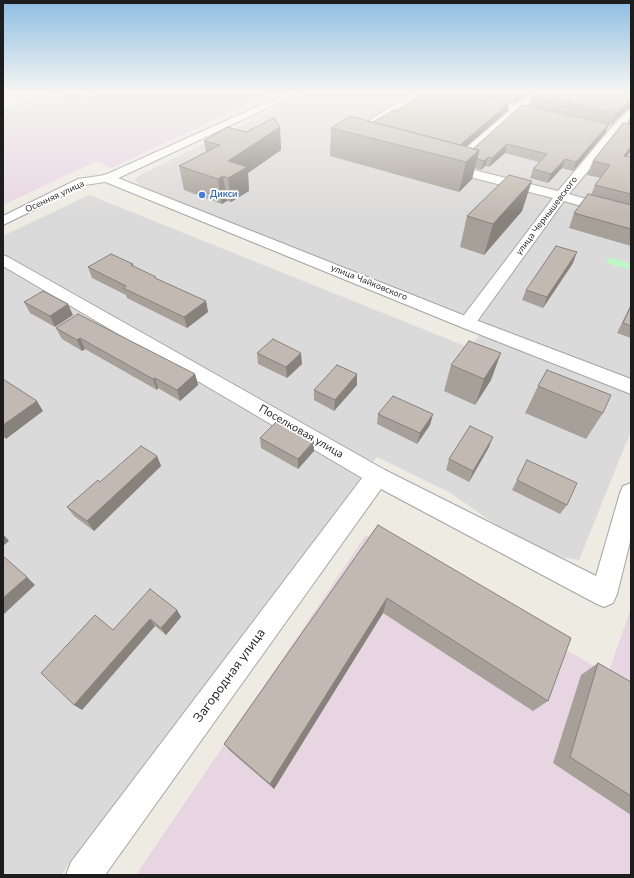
<!DOCTYPE html>
<html>
<head>
<meta charset="utf-8">
<style>
  body { margin:0 }
  #map { position:relative; width:634px; height:878px; overflow:hidden; background:#eeebe3; font-family:"Nunito Sans",sans-serif }
  canvas { display:block }
  .frame { position:absolute; inset:0; border:4px solid #1d1d1d; pointer-events:none }
</style>
</head>
<body>
<div id="map">
<canvas width="634" height="878"></canvas>
<div class="frame"></div>
</div>
<script>
const c = document.querySelector('canvas').getContext('2d');
c.lineJoin = 'round';
function fill(path, color) { c.fillStyle = color; c.fill(path, 'evenodd'); }
const toPath = rows => new Path2D(rows.map(r => 'M' + r).join(''));
function stroke(path, color, width, dash) { c.strokeStyle = color; c.lineWidth = width; c.lineCap = dash ? 'butt' : 'round'; c.setLineDash(dash || []); c.stroke(path); }
function label(font, color, halo, rows, align = 'center') {
  c.font = font + ' "Nunito Sans",sans-serif'; c.lineWidth = 3.5; c.setLineDash([]); c.textBaseline = 'middle'; c.strokeStyle = halo; c.fillStyle = color; for (const [text, x, y, turn = 0] of rows) {
    c.save(); c.translate(x, y); c.rotate((+turn || 0) * Math.PI / 180); c.textAlign = isNaN(turn) ? turn : align; if (halo) c.strokeText(text, 0, 0); c.fillText(text, 0, 0); c.restore();
  }
}
fill(toPath([
  [311,91,631,91,631,431,579,560,537,553,449,492,377,457,61,875,3,875,3,236,89,195,470,348,487,324,144,188,134,180,142,174]
]), '#dbdada');
fill(toPath([
  [100,91,276,91,111,168,97,161,3,205,3,115,68,92,83,97],
  [366,535,608,674,631,608,631,875,136,875]
]), '#e7d5e2');
fill(toPath([
  [610,257,631,264,631,270,606,263]
]), '#c0f7c8');
fill(toPath([
  [59,91,63,91,3,113,3,111,59,91]
]), '#a4cbda');
const minor = toPath([
  [292,91,304,91,112,181,85,185,3,225,3,216,78,179,105,175,292,91],
  [415,91,426,91,365,131,361,132,356,129,415,91],
  [433,91,451,91,515,105,533,91,543,91,525,107,550,113,551,115,550,117,546,118,519,112,458,166,558,191,611,128,627,111,631,110,631,119,569,194,631,212,631,220,564,201,473,327,467,328,461,327,458,323,461,319,553,198,442,170,440,167,442,164,447,164,510,110,437,94,433,91],
  [3,255,8,257,385,470,596,576,620,493,623,486,631,483,631,538,617,594,613,603,604,607,595,603,381,489,105,875,66,875,71,862,362,478,3,266,3,255]
]);
const tertiary = toPath([
  [108,174,473,319,631,379,631,394,461,327,103,181,102,178,103,175,108,174]
]);
stroke(minor, '#a4a4a4', 2);
stroke(tertiary, '#a4a4a4', 2);
fill(minor, '#fff');
fill(tertiary, '#fff');
fill(toPath([
  [459,91,530,91,515,103],
  [631,91,631,109,626,110,611,125,609,125,605,133,573,171,562,168,548,183,530,178,533,169,539,162,505,153,489,167,485,166,481,170,475,168,472,179,459,192,330,156,331,128,373,122,398,110,509,103,507,111,466,147,473,149,528,107,532,95],
  [631,114,631,151,627,156,631,157,631,246,569,228,574,213,591,195,595,185,601,178,587,175,593,161,627,123],
  [280,127,281,150,248,173,249,191,231,202,227,201,222,204,184,190,179,166,206,152,204,141,246,132],
  [522,211,484,255,460,247,467,216],
  [573,263,543,308,522,300,526,290],
  [133,264,134,267,157,279,206,301,208,312,187,328,127,298,126,295,92,278,88,267],
  [24,302,73,315,55,327,30,313],
  [631,304,631,338,617,333],
  [56,328,195,374,198,385,180,401,158,388,157,390,85,349,82,351,62,339],
  [257,353,302,364,287,378,258,364],
  [451,365,491,380,475,405,444,391],
  [357,374,357,385,334,411,314,400,314,390],
  [538,386,603,413,586,439,525,413],
  [378,414,433,414,430,425,417,444,377,424],
  [260,438,314,451,298,469,261,448],
  [489,447,469,482,446,470,449,459],
  [157,456,161,466,94,531,74,516,67,507],
  [527,460,567,505,560,514,512,490],
  [378,525,548,701,533,711,383,613,274,789,230,751,224,744],
  [177,610,181,617,166,635,155,626,82,710,113,630],
  [598,663,631,682,631,815,553,763,581,675]
]), '#a7a099');
fill(toPath([
  [518,91,530,91,515,103],
  [631,98,631,109,626,110,611,125,617,113],
  [509,103,507,111,452,159,450,153],
  [609,124,605,133,573,171,576,162],
  [280,127,281,150,248,173,249,191,231,202,228,178,228,161],
  [507,144,505,153,489,167,492,158],
  [631,146,631,151,617,169,624,156],
  [479,150,472,179,459,192,466,162],
  [488,157,485,166,481,170,484,161],
  [565,159,562,168,548,183,551,174],
  [223,176,227,201,222,204,218,179],
  [532,181,522,211,484,255,493,224],
  [577,252,573,263,543,308,547,297],
  [206,301,208,312,187,328,184,317],
  [68,304,73,315,55,327,50,316],
  [80,338,85,349,82,351,77,340],
  [301,353,302,364,287,378,286,367],
  [501,353,491,380,475,405,484,379],
  [195,374,198,385,180,401,177,390],
  [357,374,357,385,334,411,335,400],
  [155,378,158,388,157,390,153,379],
  [37,401,43,411,6,439,3,436,3,425],
  [433,414,430,425,417,444,420,433],
  [493,437,489,447,469,482,473,471],
  [314,441,314,451,298,469,298,459],
  [157,456,161,466,94,531,87,521],
  [3,534,9,541,3,546],
  [27,577,35,585,3,615,3,598],
  [387,598,383,613,274,789,270,784],
  [177,610,181,617,166,635,161,628],
  [150,619,155,626,82,710,74,705]
]), '#88827d');
const building = toPath([
  [428,91,456,91,509,103,460,145,373,122,394,110,398,110,428,91],
  [535,91,631,91,631,98,617,113,532,95,535,91],
  [522,105,609,124,576,162,565,159,551,174,533,169,547,154,507,144,492,158,488,157,484,161,477,159,479,150,473,149,522,105],
  [350,116,479,150,466,162,331,128,350,116],
  [274,118,280,127,228,161,247,167,228,178,223,176,218,179,179,166,220,145,204,141,227,127,246,132,274,118],
  [623,123,631,124,631,146,624,156,631,157,631,194,595,185,610,165,593,161,623,123],
  [509,175,532,181,493,224,467,216,509,175],
  [588,194,631,205,631,229,574,213,588,194],
  [556,246,577,252,547,297,526,290,556,246],
  [111,254,133,264,131,265,156,277,155,278,206,301,184,317,123,288,126,286,88,267,111,254],
  [43,291,68,304,50,316,24,302,43,291],
  [631,306,631,326,623,323,631,306],
  [78,314,195,374,177,390,155,378,153,379,80,338,77,340,56,328,78,314],
  [273,339,301,353,286,367,257,353,273,339],
  [469,341,501,353,484,379,451,365,469,341],
  [337,365,357,374,335,400,314,390,337,365],
  [547,370,611,395,603,413,538,386,547,370],
  [3,379,37,401,3,425,3,379],
  [393,396,433,414,420,433,378,414,393,396],
  [278,420,314,441,298,459,260,438,278,420],
  [470,426,493,437,473,471,449,459,470,426],
  [141,446,157,456,87,521,67,507,98,480,100,482,141,446],
  [527,460,577,483,567,505,517,480,527,460],
  [378,525,571,638,548,701,387,598,270,784,224,744,378,525],
  [3,556,27,577,3,598,3,556],
  [150,589,177,610,161,628,150,619,74,705,41,673,95,615,113,630,150,589],
  [598,663,631,682,631,796,570,757,598,663]
]);
fill(building, '#c2bab2');
stroke(building, '#88827d', 1);
const sky = c.createLinearGradient(0, 0, 0, 214);
sky.addColorStop(0, '#8dbde2');
sky.addColorStop(0.43, '#f7f6f2');
sky.addColorStop(1, '#f7f6f200');
c.fillStyle = sky;
c.fillRect(0, 0, 634, 214);
for (const [x, y, r, color] of [
  [202,195,4,"#3f7fe0"]
]) { const dot = new Path2D(); dot.arc(x, y, r, 0, 2 * Math.PI); c.fillStyle = color; c.fill(dot); stroke(dot, '#fff', 1.5); }
label('bold 9px', '#366cbe', '#fff', [
  ["Дикси",210,195]
], 'left');
label('9px', '#1d1d1d', '#fff', [
  ["Осенняя улица",55,197,-25],
  ["улица Чернышевского",547,216,-53],
  ["улица Чайковского",369,283,22]
]);
label('11px', '#1d1d1d', '#fff', [
  ["Поселковая улица",301,432,30]
]);
label('13px', '#1d1d1d', '#fff', [
  ["Загородная улица",230,676,-54]
]);
</script>
</body>
</html>
